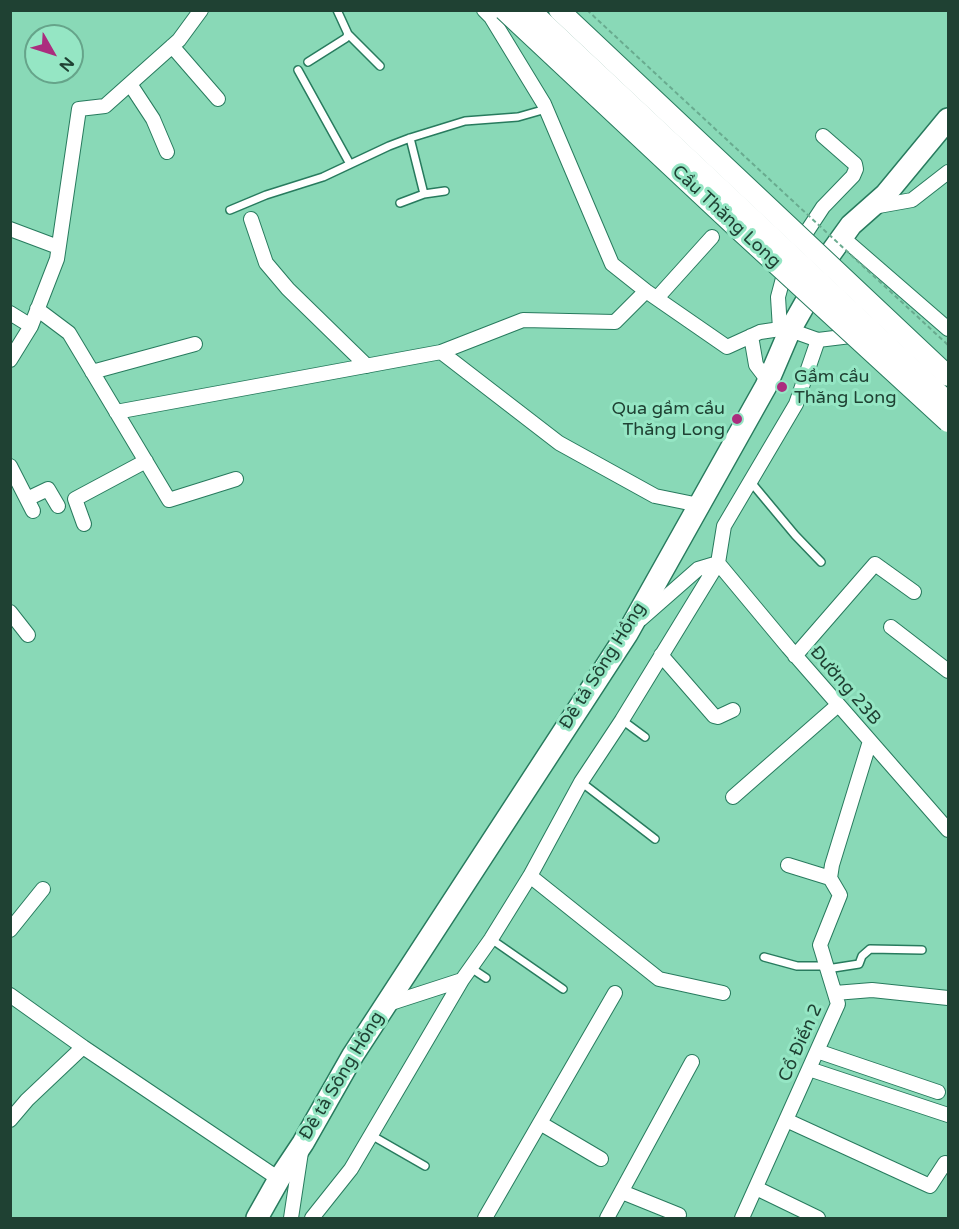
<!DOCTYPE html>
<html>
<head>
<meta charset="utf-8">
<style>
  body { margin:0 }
  #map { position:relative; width:959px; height:1229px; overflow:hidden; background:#89d9b7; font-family:"Varela Round",sans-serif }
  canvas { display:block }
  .frame { position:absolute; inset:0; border:12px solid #1f4133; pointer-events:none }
  .north { position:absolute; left:24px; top:24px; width:60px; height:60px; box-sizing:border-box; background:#95e6c4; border:2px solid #66a48a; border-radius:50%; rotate:129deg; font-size:16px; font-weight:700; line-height:24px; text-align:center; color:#1f4133 }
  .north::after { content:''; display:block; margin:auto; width:21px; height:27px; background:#ab2d7e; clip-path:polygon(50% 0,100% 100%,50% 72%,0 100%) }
</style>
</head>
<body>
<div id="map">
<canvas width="959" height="1229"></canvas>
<div class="frame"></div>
<div class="north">N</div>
</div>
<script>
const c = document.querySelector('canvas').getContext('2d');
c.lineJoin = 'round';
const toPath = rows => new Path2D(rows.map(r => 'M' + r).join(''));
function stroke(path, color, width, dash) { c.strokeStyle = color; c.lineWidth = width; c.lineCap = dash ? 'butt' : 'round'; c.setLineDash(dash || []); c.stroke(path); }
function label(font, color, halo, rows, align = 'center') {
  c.font = font + ' "Varela Round",sans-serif'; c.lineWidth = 6; c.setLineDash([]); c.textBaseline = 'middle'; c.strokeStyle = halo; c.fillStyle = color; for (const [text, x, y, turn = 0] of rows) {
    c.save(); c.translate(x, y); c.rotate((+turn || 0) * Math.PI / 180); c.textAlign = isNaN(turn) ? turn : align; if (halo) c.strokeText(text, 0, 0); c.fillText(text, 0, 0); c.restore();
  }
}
const lane = toPath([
  [348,34,380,66],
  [308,62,346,38,348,34,337,10],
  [298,70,350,164],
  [410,138,424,194],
  [400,203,424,194,445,191],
  [230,210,266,195,323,177,389,146,410,138,465,121,518,117,546,109],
  [750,481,795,535,821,562],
  [622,720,645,737],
  [581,782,655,839],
  [491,939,563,989],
  [764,957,797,966,826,966],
  [471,968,486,978],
  [827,969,859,964,862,956,870,949,922,950],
  [371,1135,425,1166]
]);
const street = toPath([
  [484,10,491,17,544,104,612,264,646,291,727,347,760,332,780,329,790,330,818,340,859,335],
  [172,46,218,99],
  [130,84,153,119,167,152],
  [873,207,912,200,948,172],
  [251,219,266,263,288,289,367,366],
  [10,229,58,247],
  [842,237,948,329],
  [798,245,823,207,853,176,856,169,855,164,823,136],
  [657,298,712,237],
  [37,309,69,333,169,500,236,479],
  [10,313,31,326],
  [780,329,778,297,786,267],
  [751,336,756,365,769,382],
  [441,352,559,443,655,496,699,505],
  [10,360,31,326,57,259,79,109,105,106,179,40,201,10],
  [92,372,195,344],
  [116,412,441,352,523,320,615,322,646,291],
  [10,466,33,511],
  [27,499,48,489,58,506],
  [84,524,75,499,146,461],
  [718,563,788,647,948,830],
  [10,612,28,635],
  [641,619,698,569,718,563],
  [891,627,948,671],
  [661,655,714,716,718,717,733,710],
  [795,656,875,564,914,592],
  [733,797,838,705],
  [788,865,830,878],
  [530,876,659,979,723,993],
  [10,930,43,889],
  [835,993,872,990,948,998],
  [10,995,83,1047,279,1179],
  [385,1005,462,980],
  [817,1051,938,1092],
  [809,1069,948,1115],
  [10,1120,27,1100,83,1047],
  [786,1120,930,1186,945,1163,948,1165],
  [540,1123,601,1159],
  [756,1188,818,1218],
  [622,1192,679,1215],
  [291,1218,301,1152],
  [312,1218,351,1169,462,980,491,939,530,876,581,782,622,720,718,563,724,526,796,404,818,340],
  [485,1218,615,993],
  [607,1218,692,1062],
  [742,1218,838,1004,820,945,840,895,830,878,832,865,870,741]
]);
const primary = toPath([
  [257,1218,279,1179,303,1143,353,1055,627,634,766,386,790,330,811,293,815,275,851,225,886,194,948,119]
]);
stroke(lane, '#287b5e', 10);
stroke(street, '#287b5e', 16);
stroke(primary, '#287b5e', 24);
stroke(lane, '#fff', 7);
stroke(street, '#fff', 14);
stroke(primary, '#fff', 21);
const rail = toPath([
  [541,10,948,390]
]);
stroke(rail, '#518871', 6);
stroke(rail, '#95e6c4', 4, [11]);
const secondaryBridge = toPath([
  [504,10,739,230,948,422],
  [559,10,948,376]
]);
const highwayBridge = toPath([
  [527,10,948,405]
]);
stroke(secondaryBridge, '#287b5e', 22, []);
stroke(highwayBridge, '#287b5e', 27, []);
stroke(toPath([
  [587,10,948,345]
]), '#69ab8f', 2, [4.5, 3]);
stroke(secondaryBridge, '#fff', 20);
stroke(highwayBridge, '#fff', 24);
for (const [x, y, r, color] of [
  [782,387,6,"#ab2d7e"],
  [737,419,6,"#ab2d7e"]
]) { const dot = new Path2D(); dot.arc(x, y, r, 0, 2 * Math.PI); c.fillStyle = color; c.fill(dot); stroke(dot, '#95e6c4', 2); }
label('18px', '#1f4133', '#95e6c4', [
  ["Cầu Thăng Long",726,217,43],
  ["Đê tả Sông Hồng",603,666,-58],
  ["Đường 23B",845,686,49],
  ["Cổ Điển 2",801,1043,-66],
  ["Đê tả Sông Hồng",342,1076,-59]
]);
label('18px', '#1f4133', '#95e6c4', [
  ["Gầm cầu",794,377],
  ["Thăng Long",794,398],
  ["Qua gầm cầu",725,409,"right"],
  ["Thăng Long",725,430,"right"]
], 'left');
</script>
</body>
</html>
